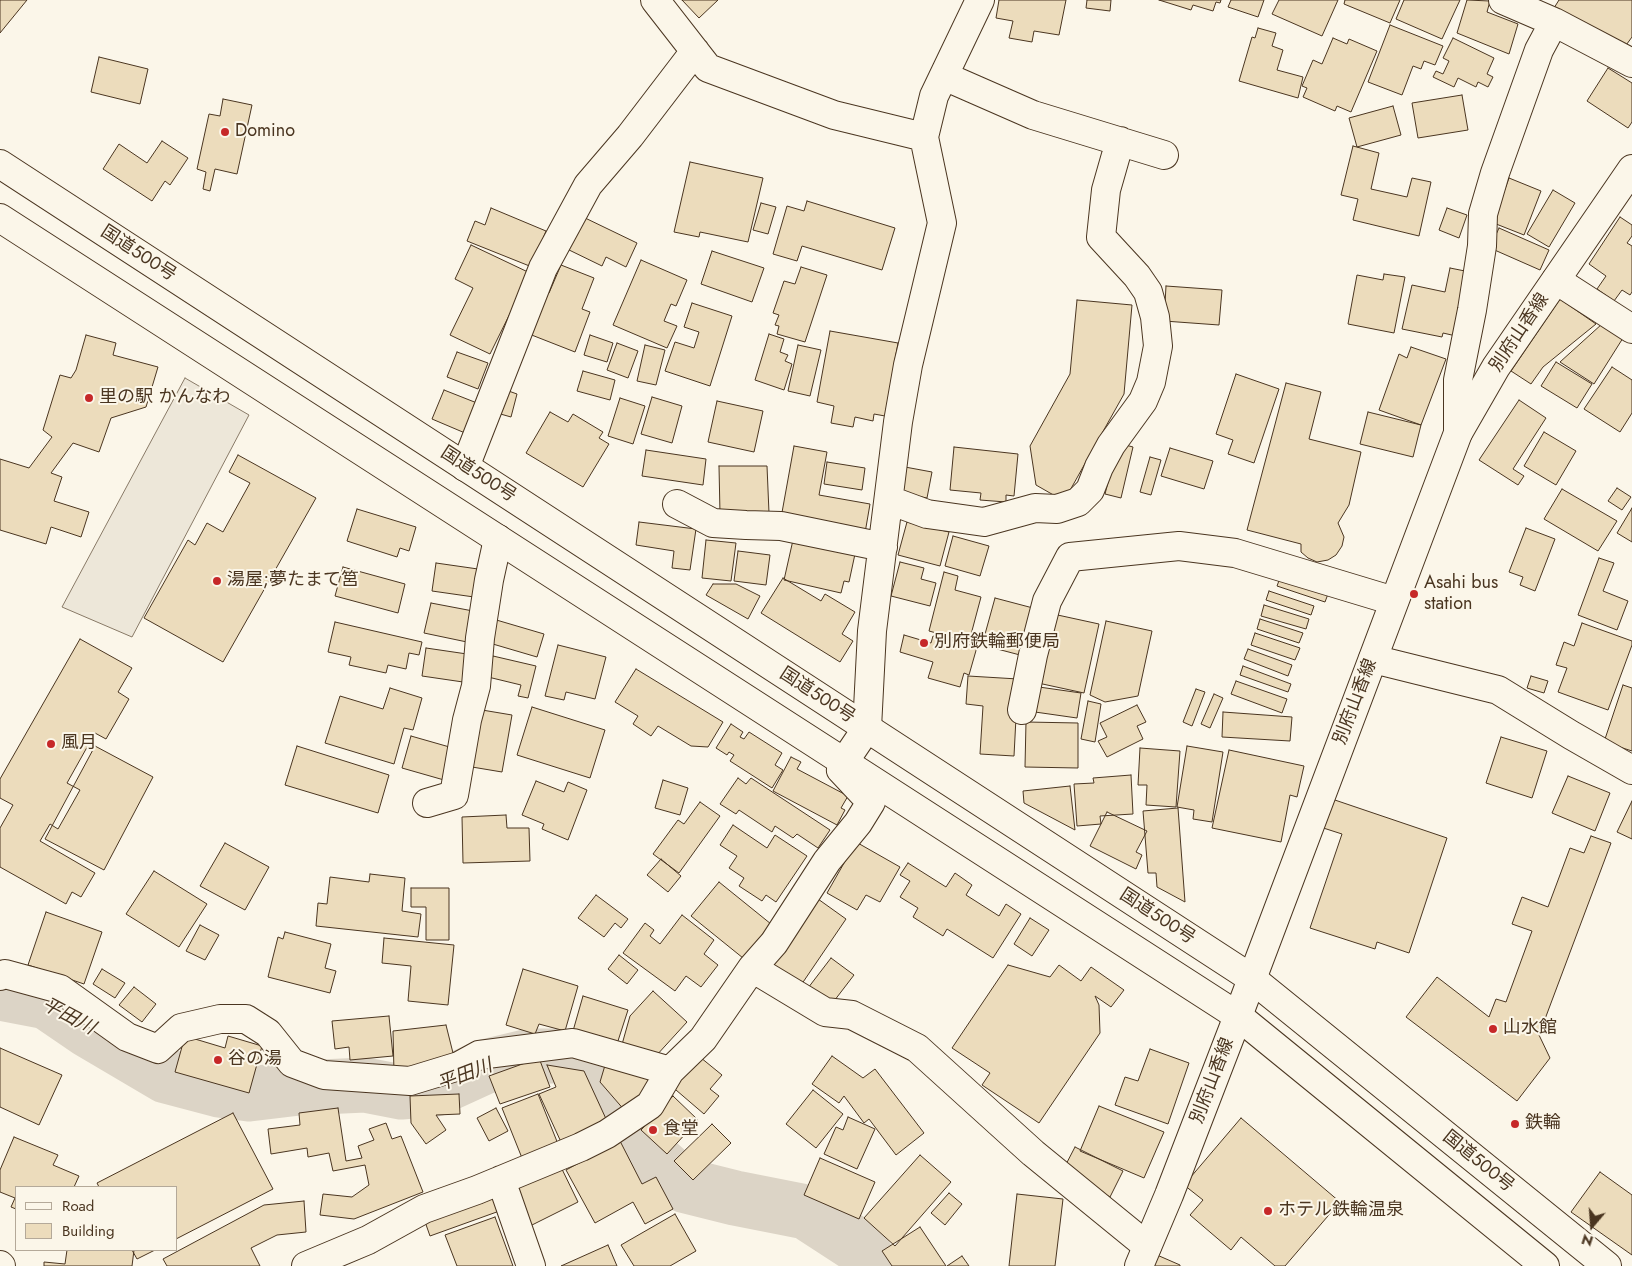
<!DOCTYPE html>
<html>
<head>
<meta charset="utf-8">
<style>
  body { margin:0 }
  #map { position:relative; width:1632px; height:1266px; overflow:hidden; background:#fbf6e9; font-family:Jost,sans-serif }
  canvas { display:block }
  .legend { position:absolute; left:15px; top:1186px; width:162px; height:65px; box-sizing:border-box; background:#fbf6e9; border:1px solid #b4a999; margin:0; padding:6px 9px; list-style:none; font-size:15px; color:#4a3520 }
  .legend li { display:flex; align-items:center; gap:10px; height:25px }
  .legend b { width:25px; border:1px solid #b4a999 }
  .north { position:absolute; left:1567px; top:1201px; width:50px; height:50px; -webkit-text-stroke:4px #fbf6e9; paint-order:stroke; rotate:198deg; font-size:14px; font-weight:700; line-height:20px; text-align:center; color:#4a3520 }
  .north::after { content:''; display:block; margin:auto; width:18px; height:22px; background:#4a3520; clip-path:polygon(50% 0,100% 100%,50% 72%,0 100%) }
</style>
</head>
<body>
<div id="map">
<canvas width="1632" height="1266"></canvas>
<ul class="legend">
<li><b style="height:6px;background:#fbf6e9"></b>Road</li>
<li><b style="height:14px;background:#ecdcbc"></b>Building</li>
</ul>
<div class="north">N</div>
</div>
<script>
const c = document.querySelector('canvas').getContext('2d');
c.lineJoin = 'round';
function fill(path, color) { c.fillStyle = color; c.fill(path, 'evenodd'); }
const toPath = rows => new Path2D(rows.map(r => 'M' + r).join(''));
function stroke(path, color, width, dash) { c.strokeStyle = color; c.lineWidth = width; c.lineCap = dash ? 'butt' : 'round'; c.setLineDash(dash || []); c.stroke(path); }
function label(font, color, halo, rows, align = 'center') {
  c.font = font + ' Jost,"Noto Sans JP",sans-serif'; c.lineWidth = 4; c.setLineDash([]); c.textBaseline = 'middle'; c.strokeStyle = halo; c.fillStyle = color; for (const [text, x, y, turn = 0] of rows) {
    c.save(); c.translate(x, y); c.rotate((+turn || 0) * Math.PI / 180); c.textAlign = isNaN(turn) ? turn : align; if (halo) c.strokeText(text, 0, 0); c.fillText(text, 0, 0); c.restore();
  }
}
const parking = toPath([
  [185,378,249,415,132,637,62,607,185,378]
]);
fill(parking, '#ede7d9');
stroke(parking, '#887966', 1);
stroke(toPath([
  [0,993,47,1002,88,1030,166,1076,219,1090,249,1094,299,1088,365,1085,401,1092,436,1089,484,1067,530,1056,559,1056,582,1064,588,1069,640,1147,683,1185,735,1198,806,1212,860,1247,872,1266]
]), '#dcd4c6', 55);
const building = toPath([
  [0,0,27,0,0,33,0,0],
  [682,0,718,0,699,18,682,0],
  [999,0,1066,0,1059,35,1034,31,1032,42,1009,38,1013,21,996,18,999,0],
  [1087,0,1111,0,1110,11,1086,8,1087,0],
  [1159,0,1221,0,1220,3,1216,2,1213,11,1193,5,1191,10,1159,0],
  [1231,0,1264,0,1258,17,1228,7,1231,0],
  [1279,0,1338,0,1322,36,1272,14,1279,0],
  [1345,0,1400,0,1390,23,1344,4,1345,0],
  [1404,0,1460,0,1442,39,1396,19,1404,0],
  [1467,0,1490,1,1487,12,1518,24,1509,54,1457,33,1467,0],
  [1559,0,1632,0,1632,37,1621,52,1554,8,1559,0],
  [1390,25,1443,46,1435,65,1424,61,1421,69,1413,66,1402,95,1368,82,1390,25],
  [1258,28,1276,33,1272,46,1283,50,1277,70,1303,77,1298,98,1239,81,1252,37,1255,38,1258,28],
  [1333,38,1347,44,1349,39,1377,51,1351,112,1337,106,1335,111,1303,97,1307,88,1302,86,1313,60,1322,64,1333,38],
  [1453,38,1494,58,1487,74,1493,77,1488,87,1478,82,1476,87,1458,78,1454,87,1433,77,1436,71,1443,74,1449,61,1443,58,1453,38],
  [99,57,148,69,140,104,91,92,99,57],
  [1608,68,1632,83,1632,122,1628,128,1587,101,1608,68],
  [1462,95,1468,130,1418,138,1412,103,1462,95],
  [223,99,252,105,237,174,215,169,210,191,203,189,206,172,197,169,209,114,220,116,223,99],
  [1393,106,1401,135,1357,147,1349,118,1393,106],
  [162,141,188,158,170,185,165,181,152,201,103,169,119,144,147,163,162,141],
  [1353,146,1379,153,1371,189,1407,197,1412,178,1431,182,1419,236,1353,220,1358,199,1341,195,1353,146],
  [690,162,763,178,748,242,700,232,699,237,674,232,690,162],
  [1509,178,1541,191,1524,235,1486,220,1501,200,1509,178],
  [1553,190,1575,203,1549,247,1527,234,1553,190],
  [807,201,895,228,882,270,802,246,797,261,773,254,787,206,804,211,807,201],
  [761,203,776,207,768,234,753,230,761,203],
  [491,208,546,231,532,267,467,241,475,221,485,225,491,208],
  [1447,208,1467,215,1459,238,1439,230,1447,208],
  [581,216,637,243,626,267,606,257,602,266,565,248,581,216],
  [1620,217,1632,225,1632,236,1627,243,1632,246,1632,292,1630,295,1622,290,1614,301,1597,289,1606,276,1589,264,1620,217],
  [1499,228,1549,250,1540,270,1490,248,1499,228],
  [471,245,530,273,490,354,450,335,473,288,455,279,471,245],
  [712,251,764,268,752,302,701,284,712,251],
  [641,260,687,280,676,306,671,304,664,321,677,326,667,348,613,325,641,260],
  [561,265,594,278,582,309,590,312,575,352,524,332,541,290,549,293,561,265],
  [801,267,827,275,805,342,777,334,779,326,775,325,779,315,773,313,784,281,795,284,801,267],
  [1450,268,1470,272,1456,336,1443,333,1442,337,1402,329,1412,285,1445,292,1450,268],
  [1384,274,1405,277,1394,333,1348,324,1357,275,1383,280,1384,274],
  [1166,286,1222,290,1219,325,1164,321,1166,286],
  [1560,299,1596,324,1543,367,1531,384,1511,371,1560,299],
  [1077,300,1132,305,1124,394,1064,501,1036,485,1030,446,1070,374,1077,300],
  [692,303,732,316,710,386,665,371,675,342,694,348,699,332,684,327,692,303],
  [1602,324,1623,338,1594,384,1560,362,1602,324],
  [830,331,898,343,885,416,874,414,873,421,855,417,853,427,831,423,834,406,817,402,830,331],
  [769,334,784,339,780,352,788,355,785,361,792,364,784,390,755,380,769,334],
  [86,335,116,343,113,355,158,367,146,407,111,418,99,452,73,443,51,473,62,477,54,501,89,512,81,537,51,527,46,544,0,530,0,459,29,468,52,437,43,430,60,375,71,378,76,370,86,335],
  [590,335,613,343,607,362,584,355,590,335],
  [617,343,638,351,628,378,607,370,617,343],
  [645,345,665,350,656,385,637,381,645,345],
  [798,345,821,350,810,396,788,391,798,345],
  [1411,347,1446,359,1421,425,1379,410,1399,354,1407,358,1411,347],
  [457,352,488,363,478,389,447,377,457,352],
  [1556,362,1592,384,1577,408,1541,386,1556,362],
  [1612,367,1632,380,1632,413,1620,432,1584,409,1612,367],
  [583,371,615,380,610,400,577,391,583,371],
  [1236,374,1279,389,1254,463,1228,454,1233,440,1216,434,1236,374],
  [1286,383,1321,392,1309,439,1361,452,1349,505,1338,523,1344,537,1342,546,1336,555,1328,560,1317,562,1308,558,1301,552,1301,544,1247,530,1286,383],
  [503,389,517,394,511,417,497,413,503,389],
  [444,390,477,403,465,433,432,419,444,390],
  [652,397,682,406,672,443,641,434,652,397],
  [620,398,645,406,633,444,608,436,620,398],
  [1519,400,1546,418,1513,469,1524,476,1518,485,1479,460,1519,400],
  [717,401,763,411,754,452,708,442,717,401],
  [550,412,568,422,573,414,603,432,599,438,609,444,583,487,526,453,550,412],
  [1368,412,1421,425,1413,457,1360,444,1368,412],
  [1544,432,1576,451,1556,485,1524,466,1544,432],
  [1118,443,1133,447,1121,498,1105,494,1118,443],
  [794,446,827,452,819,495,870,504,865,533,781,518,794,446],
  [954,447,1018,454,1014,496,1006,495,1006,502,980,500,981,493,950,490,954,447],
  [1170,448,1213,461,1204,489,1161,476,1170,448],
  [646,450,706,459,703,485,642,476,646,450],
  [238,455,316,498,223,662,144,618,188,540,195,545,207,523,223,532,250,483,229,472,238,455],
  [1150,457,1161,460,1151,495,1140,492,1150,457],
  [827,462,865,468,862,490,824,484,827,462],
  [719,466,767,466,769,513,720,514,719,466],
  [905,467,932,472,927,498,900,493,905,467],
  [1617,488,1631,497,1622,510,1608,501,1617,488],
  [1562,489,1617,521,1598,551,1544,519,1562,489],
  [1632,508,1632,542,1617,533,1632,508],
  [357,509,416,527,409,551,400,548,397,557,347,541,357,509],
  [639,522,696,529,690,570,672,568,674,551,636,545,639,522],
  [907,522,949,532,940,566,898,555,907,522],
  [1526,528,1555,539,1535,591,1520,585,1523,577,1509,572,1526,528],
  [953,536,989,546,980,576,945,566,953,536],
  [706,540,736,543,731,581,702,578,706,540],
  [793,540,855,554,849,582,844,581,841,593,784,580,793,540],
  [738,551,770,555,766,585,734,581,738,551],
  [1599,558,1614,563,1603,591,1628,601,1617,630,1578,615,1599,558],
  [900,562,924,568,921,579,936,583,930,606,891,596,900,562],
  [436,563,478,569,474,597,432,591,436,563],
  [343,567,405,584,398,613,335,596,343,567],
  [944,572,958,576,955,590,981,597,969,642,929,631,944,572],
  [783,578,821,601,825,594,855,612,842,634,853,641,840,662,761,613,783,578],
  [1280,578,1328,594,1325,602,1277,586,1280,578],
  [713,584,736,584,760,596,748,619,706,595,713,584],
  [1269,591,1314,606,1311,615,1266,600,1269,591],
  [995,598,1033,608,1020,655,982,645,995,598],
  [431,603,473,611,467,642,424,633,431,603],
  [1264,605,1309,619,1306,629,1261,616,1264,605],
  [1053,614,1099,624,1084,693,1038,683,1053,614],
  [493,619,544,634,537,657,486,642,493,619],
  [1260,619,1303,633,1299,643,1257,629,1260,619],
  [1106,621,1152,631,1138,696,1105,702,1090,695,1106,621],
  [335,622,422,642,419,655,409,653,406,669,388,665,386,673,349,665,351,657,328,652,335,622],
  [1582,623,1632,641,1632,645,1608,710,1558,692,1567,668,1556,665,1564,642,1574,646,1582,623],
  [1255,633,1300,648,1295,660,1251,645,1255,633],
  [904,635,931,643,933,636,977,647,969,675,964,673,960,687,928,678,933,662,900,652,904,635],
  [80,639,132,668,118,692,129,699,106,739,95,733,67,783,80,790,58,829,50,824,40,841,95,873,81,897,72,892,66,904,0,867,0,828,13,805,0,798,0,779,80,639],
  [558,645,606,657,595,699,566,692,564,700,545,696,558,645],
  [426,648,467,654,463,682,422,676,426,648],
  [1248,649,1292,665,1288,676,1244,659,1248,649],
  [493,656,536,666,528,698,518,696,521,685,488,677,493,656],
  [1243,666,1291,684,1288,692,1240,675,1243,666],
  [636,669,723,722,708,747,691,746,658,726,651,736,633,724,638,716,615,702,636,669],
  [968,676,1018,679,1014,756,980,754,983,706,966,704,968,676],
  [1531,676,1548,681,1544,693,1527,688,1531,676],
  [1236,681,1287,699,1282,713,1231,694,1236,681],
  [1623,685,1632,688,1632,751,1604,742,1623,685],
  [1039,687,1081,693,1077,718,1035,712,1039,687],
  [390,688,422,698,413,730,404,728,394,764,325,743,340,696,383,709,390,688],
  [1196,689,1205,692,1192,726,1183,722,1196,689],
  [1214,694,1223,698,1210,728,1201,724,1214,694],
  [1088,701,1101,704,1095,742,1081,739,1088,701],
  [1137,705,1146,722,1137,726,1143,739,1107,757,1098,741,1107,737,1100,723,1137,705],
  [532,707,605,730,590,778,517,755,532,707],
  [476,709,512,715,502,772,466,766,476,709],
  [1223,712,1292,717,1290,741,1222,737,1223,712],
  [1026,722,1078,723,1078,768,1025,767,1026,722],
  [731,724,743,732,740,737,744,739,749,732,782,753,775,765,783,770,772,788,730,761,734,755,729,752,727,755,716,748,731,724],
  [411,736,453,748,444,780,402,768,411,736],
  [1501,737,1547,751,1532,798,1486,783,1501,737],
  [95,746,153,777,104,870,45,839,95,746],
  [297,746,389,775,378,813,285,785,297,746],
  [1187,746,1223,752,1212,822,1193,819,1194,810,1177,807,1187,746],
  [1140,748,1180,751,1176,807,1146,805,1147,785,1138,785,1140,748],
  [1229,750,1304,766,1297,797,1290,795,1281,842,1212,828,1229,750],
  [791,757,801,762,797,769,848,796,841,808,845,810,837,825,773,791,791,757],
  [1131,775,1133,814,1100,816,1101,824,1077,826,1074,784,1094,783,1093,778,1131,775],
  [1568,776,1610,793,1595,831,1552,813,1568,776],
  [738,778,746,784,751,778,830,830,818,848,797,834,793,838,775,826,772,832,739,810,736,814,720,804,738,778],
  [663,780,688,788,680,815,655,808,663,780],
  [536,781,564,792,568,782,587,790,568,840,542,829,544,824,522,815,536,781],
  [1070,786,1075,830,1024,803,1023,791,1070,786],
  [1323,796,1447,838,1409,953,1377,942,1375,949,1310,928,1342,834,1314,825,1323,796],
  [1632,801,1632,839,1617,832,1632,801],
  [700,802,720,816,679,873,653,854,678,820,684,824,700,802],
  [1178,808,1185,902,1157,887,1156,873,1148,873,1143,811,1178,808],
  [1107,812,1147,831,1136,852,1142,855,1136,869,1090,846,1107,812],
  [506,815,507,828,529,828,530,861,463,863,462,817,506,815],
  [733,825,767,848,775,835,807,856,776,902,766,895,762,901,739,886,744,878,729,868,737,856,720,845,733,825],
  [1591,836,1611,843,1539,1035,1550,1058,1517,1101,1406,1017,1437,977,1489,1017,1496,999,1506,1002,1532,931,1512,924,1522,897,1548,907,1570,848,1584,853,1591,836],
  [856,842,900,867,880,902,866,895,857,910,827,893,856,842],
  [225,843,269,867,245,910,200,886,225,843],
  [661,859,681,876,668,892,647,875,661,859],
  [908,863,946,887,955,873,972,885,966,895,999,916,1006,904,1021,914,993,958,947,929,943,936,913,917,918,908,900,897,910,881,900,875,908,863],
  [154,871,207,904,179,947,126,914,154,871],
  [370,874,405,878,402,911,421,914,418,937,316,926,318,903,327,904,330,877,369,882,370,874],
  [719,882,771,924,743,958,691,916,719,882],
  [411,888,449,888,449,940,426,940,426,907,411,907,411,888],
  [596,895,628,919,621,928,615,923,604,937,578,918,596,895],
  [818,899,846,919,797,991,768,972,818,899],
  [46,912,102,932,84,984,28,965,46,912],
  [682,915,714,940,704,954,718,965,701,987,686,976,675,991,623,953,645,923,654,930,650,936,660,944,682,915],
  [1030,918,1049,930,1032,956,1014,944,1030,918],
  [200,925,219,935,205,960,186,951,200,925],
  [285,932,331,944,325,968,336,971,330,993,268,977,278,937,283,939,285,932],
  [384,938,454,945,448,1005,408,1001,411,966,382,963,384,938],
  [619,955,638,970,627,984,608,969,619,955],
  [831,958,854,975,831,1005,808,988,831,958],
  [1008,965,1050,977,1059,965,1081,981,1091,967,1124,990,1111,1007,1095,996,1099,1005,1100,1033,1039,1123,982,1085,990,1073,952,1048,1008,965],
  [102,969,125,983,115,998,93,984,102,969],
  [523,969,578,986,565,1031,539,1024,535,1034,506,1025,523,969],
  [134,987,156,1004,142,1022,119,1005,134,987],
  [653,991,687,1022,655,1057,621,1048,630,1016,653,991],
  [583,996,628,1010,617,1044,573,1031,583,996],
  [389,1016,393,1056,350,1060,349,1047,335,1049,332,1021,389,1016],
  [446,1025,455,1061,394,1073,393,1031,446,1025],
  [185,1036,225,1048,228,1036,262,1046,249,1093,175,1072,185,1036],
  [0,1048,62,1075,39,1125,0,1107,0,1048],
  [1150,1049,1189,1063,1168,1124,1115,1105,1125,1077,1138,1081,1150,1049],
  [695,1053,722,1075,710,1089,719,1096,704,1114,669,1084,695,1053],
  [832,1056,863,1078,875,1069,924,1133,896,1155,869,1119,864,1123,844,1096,839,1103,812,1084,832,1056],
  [539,1058,550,1087,500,1104,489,1076,539,1058],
  [606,1062,652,1074,646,1095,626,1112,600,1082,606,1062],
  [547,1065,584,1071,607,1121,561,1142,539,1094,556,1087,547,1065],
  [813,1090,843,1114,816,1148,786,1124,813,1090],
  [459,1094,460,1114,436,1115,446,1130,426,1144,411,1123,410,1096,459,1094],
  [538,1094,558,1144,522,1158,502,1108,538,1094],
  [673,1096,698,1120,667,1154,641,1130,673,1096],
  [1099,1106,1164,1132,1144,1178,1080,1151,1099,1106],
  [338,1108,346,1161,362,1158,358,1146,374,1140,369,1129,386,1123,392,1139,401,1136,423,1192,354,1219,320,1215,323,1194,352,1197,369,1185,365,1165,333,1171,329,1153,308,1157,307,1148,271,1154,268,1129,300,1125,299,1113,338,1108],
  [496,1108,508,1131,489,1141,477,1118,496,1108],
  [233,1113,273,1189,176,1239,176,1187,99,1187,97,1183,233,1113],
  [848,1117,875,1129,857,1169,824,1154,836,1127,843,1130,848,1117],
  [1241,1118,1340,1202,1285,1266,1275,1266,1241,1237,1231,1250,1190,1215,1203,1200,1184,1185,1241,1118],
  [712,1124,731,1143,693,1180,674,1161,712,1124],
  [14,1137,58,1155,53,1165,79,1176,74,1187,16,1187,16,1209,11,1207,15,1198,0,1192,0,1170,14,1137],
  [620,1141,642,1184,656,1177,673,1209,645,1224,633,1202,595,1223,566,1170,620,1141],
  [1075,1147,1123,1171,1110,1197,1062,1172,1075,1147],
  [920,1155,951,1182,895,1246,864,1218,920,1155],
  [820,1158,875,1182,859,1219,804,1195,820,1158],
  [559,1163,578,1202,528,1227,513,1185,559,1163],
  [1600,1172,1632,1195,1632,1255,1571,1212,1600,1172],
  [498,1189,505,1209,430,1236,423,1216,498,1189],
  [949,1193,962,1204,945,1225,931,1213,949,1193],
  [1017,1194,1063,1199,1055,1266,1009,1266,1017,1194],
  [304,1201,306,1232,277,1235,251,1248,260,1266,167,1266,163,1259,264,1205,304,1201],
  [675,1214,696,1251,670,1266,634,1266,621,1245,675,1214],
  [495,1217,513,1266,457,1266,445,1235,495,1217],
  [920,1227,946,1266,892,1266,882,1251,920,1227],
  [608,1245,617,1266,561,1266,608,1245],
  [67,1250,134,1250,132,1266,44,1266,44,1262,65,1264,67,1250],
  [132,1250,155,1250,137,1259,132,1250],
  [1157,1255,1180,1265,1180,1266,1152,1266,1157,1255],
  [962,1256,969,1266,947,1266,962,1256]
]);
fill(building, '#ecdcbc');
stroke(building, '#4a3520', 1);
const minor = toPath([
  [655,0,708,68,834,115,924,137],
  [1503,0,1554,22,1632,63],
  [944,76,1033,115,1164,155],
  [1556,280,1632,329],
  [1458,433,1458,380,1472,310,1482,246,1483,214,1495,173,1539,50,1554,22],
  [465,467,543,268,588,185,630,136,695,51],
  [889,500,927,514,984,522,1035,508,1057,509,1078,502,1090,490,1099,467,1111,445,1143,401,1151,382,1158,346,1155,317,1148,292,1137,276,1101,237,1106,190,1120,141],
  [677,504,713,523,746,525,781,526,883,547],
  [1373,659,1498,690,1571,735,1632,770],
  [1022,710,1033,655,1047,601,1070,557,1179,546,1235,553,1394,601],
  [427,803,454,795,467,720,476,686,480,638,489,580,498,539],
  [752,968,825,1012,852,1015,917,1048,1033,1153,1147,1246],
  [0,976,5,974,60,989,127,1037,158,1049,181,1028,220,1019,246,1019,268,1033,292,1063,324,1075,410,1081,459,1066,479,1055,573,1043,670,1071],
  [501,1180,531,1266],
  [0,1265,1,1266],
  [306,1266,368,1240,424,1209,477,1190,581,1147,607,1134,650,1105,670,1071,703,1039,752,968,774,943,827,861,858,823,871,802,841,770,844,762,867,728,872,631,898,422,908,365,942,223,924,137,934,96,980,0]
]);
const secondary = toPath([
  [1139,1266,1169,1195,1238,1016,1458,433,1496,367,1632,169]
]);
const trunk = toPath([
  [0,164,1251,978,1607,1266],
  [0,218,1238,1016,1545,1266]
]);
stroke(minor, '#4a3520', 30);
stroke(secondary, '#4a3520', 30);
stroke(trunk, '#4a3520', 30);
stroke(minor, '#fbf6e9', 28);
stroke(secondary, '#fbf6e9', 28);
stroke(trunk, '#fbf6e9', 28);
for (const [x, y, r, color] of [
  [225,132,5,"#c62828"],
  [89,398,5,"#c62828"],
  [217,581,5,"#c62828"],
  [1414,594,5,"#c62828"],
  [924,643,5,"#c62828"],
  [51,744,5,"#c62828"],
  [1493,1029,5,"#c62828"],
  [218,1060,5,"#c62828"],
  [1515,1124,5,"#c62828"],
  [653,1130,5,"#c62828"],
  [1268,1211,5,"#c62828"]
]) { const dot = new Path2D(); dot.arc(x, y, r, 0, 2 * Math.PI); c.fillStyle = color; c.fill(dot); stroke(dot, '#fbf6e9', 2); }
label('18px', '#4a3520', '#fbf6e9', [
  ["Domino",235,132],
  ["里の駅 かんなわ",99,398],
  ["湯屋;夢たまて筥",227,581],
  ["Asahi bus",1424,584],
  ["station",1424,605],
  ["別府鉄輪郵便局",934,643],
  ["風月",61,744],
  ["山水館",1503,1029],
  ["谷の湯",228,1060],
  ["鉄輪",1525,1124],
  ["食堂",663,1130],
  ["ホテル鉄輪温泉",1278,1211]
], 'left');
label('18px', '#4a3520', '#fbf6e9', [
  ["国道500号",138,254,33],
  ["別府山香線",1520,333,-56],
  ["国道500号",478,475,33],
  ["国道500号",817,696,33],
  ["別府山香線",1356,702,-69],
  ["国道500号",1157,917,33],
  ["別府山香線",1213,1081,-69],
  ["国道500号",1478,1162,39]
]);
label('italic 19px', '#4a3520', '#fbf6e9', [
  ["平田川",68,1017,28],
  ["平田川",465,1076,-21]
]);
</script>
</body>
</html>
